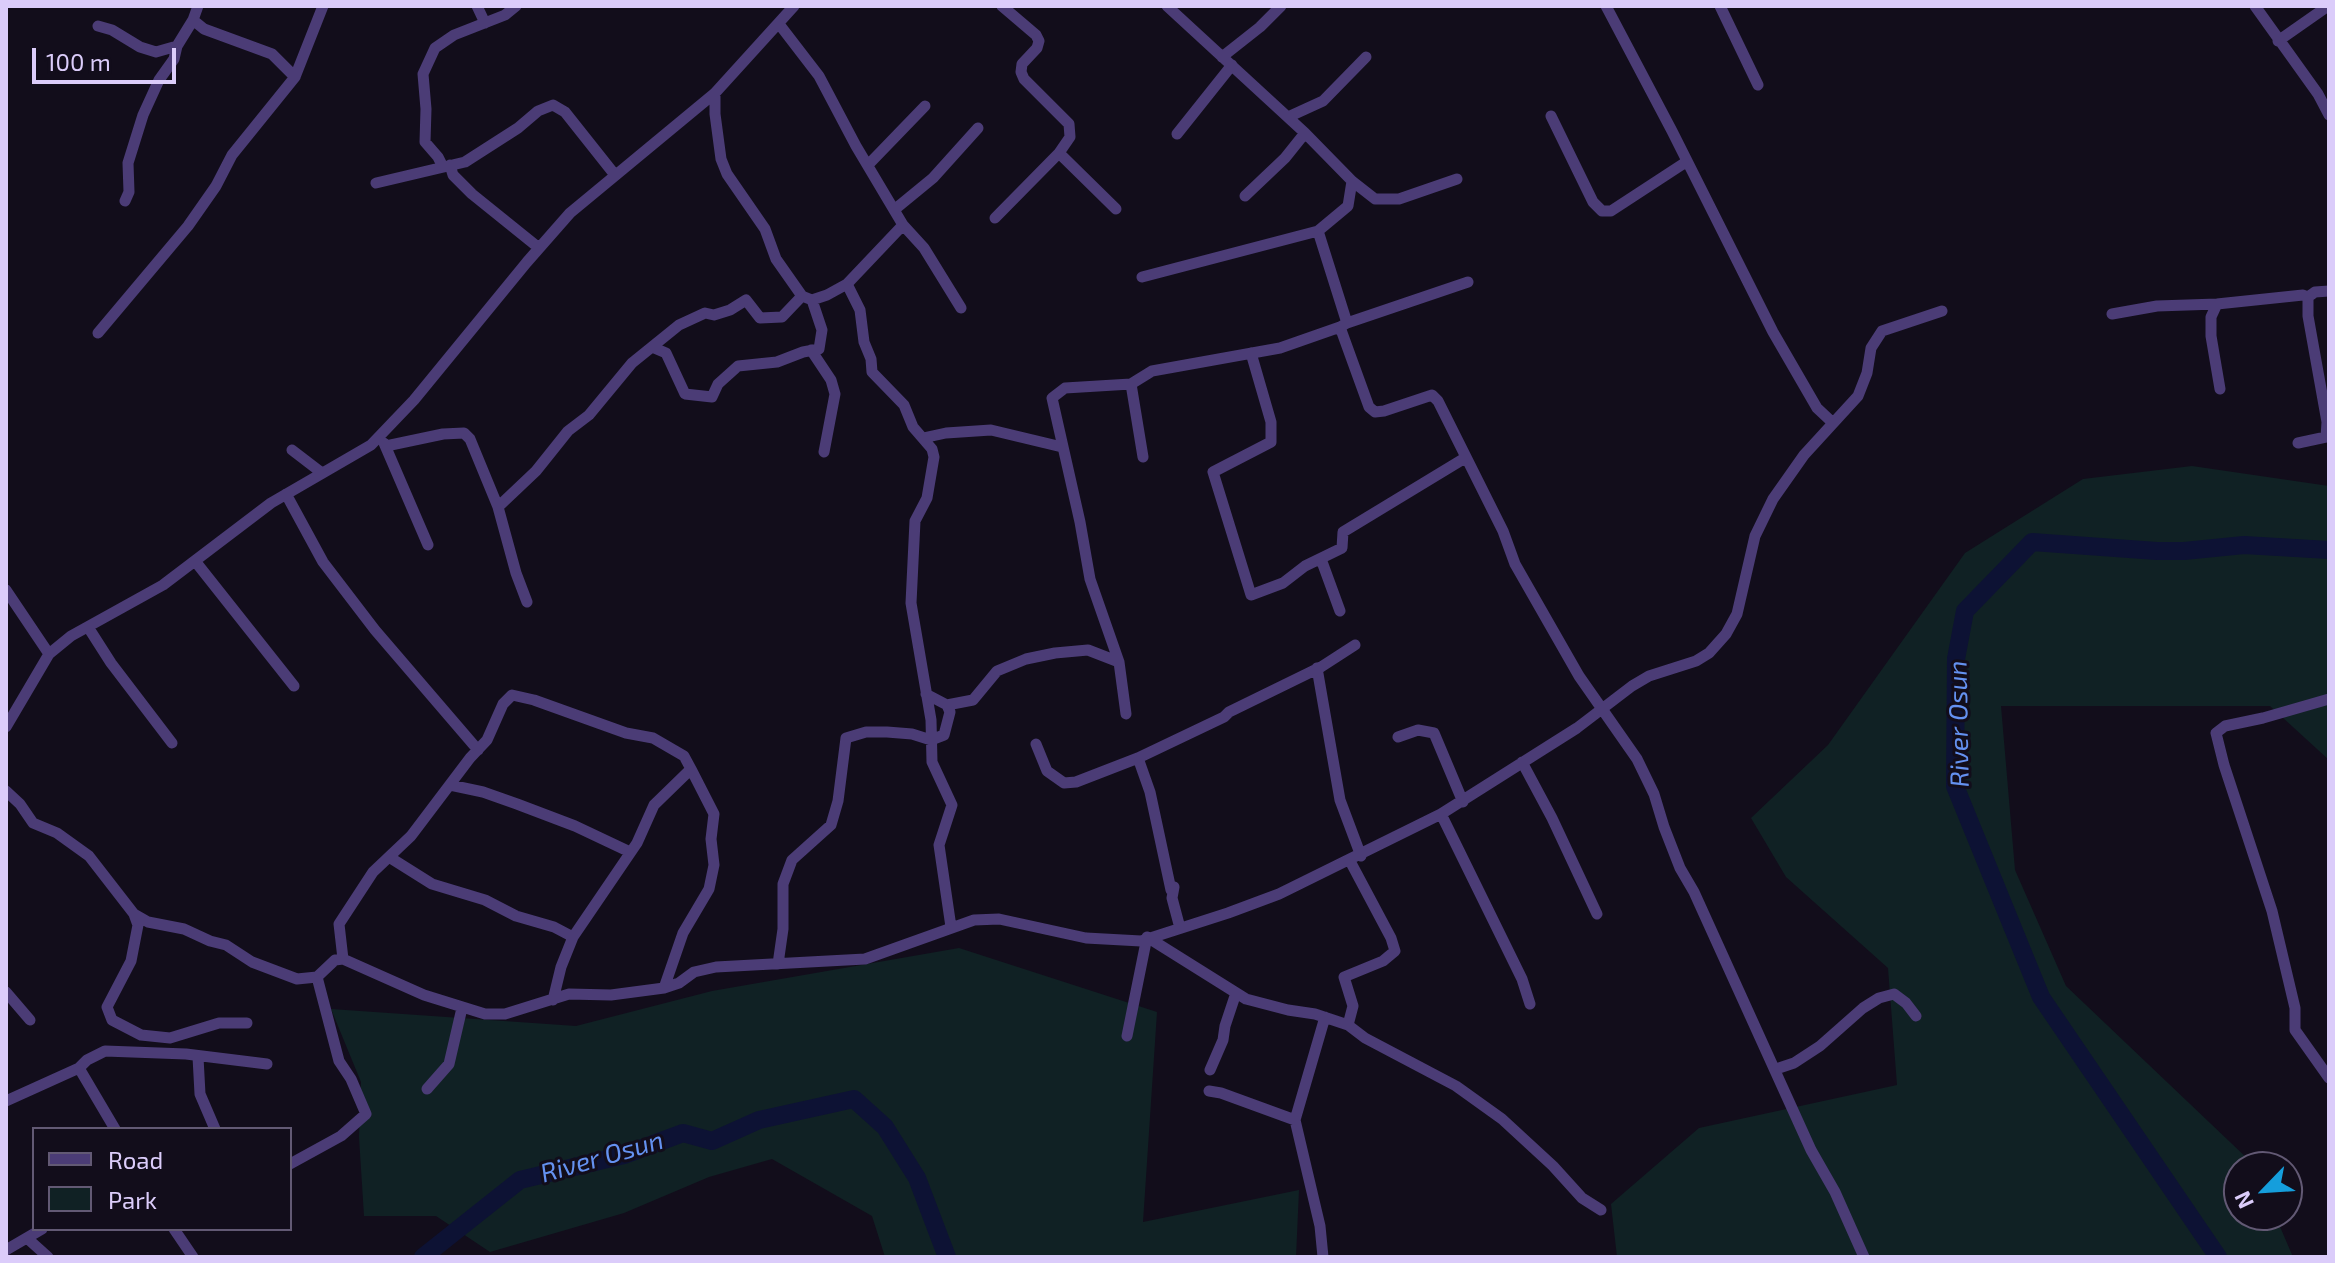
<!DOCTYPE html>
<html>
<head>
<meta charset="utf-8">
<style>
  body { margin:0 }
  #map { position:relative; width:2335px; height:1263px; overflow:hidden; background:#120d1b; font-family:"Exo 2",sans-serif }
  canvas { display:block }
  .frame { position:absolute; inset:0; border:8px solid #dbccfa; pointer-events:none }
  .legend { position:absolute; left:32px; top:1127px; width:260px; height:104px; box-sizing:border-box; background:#120d1b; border:2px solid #625974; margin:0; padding:10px 14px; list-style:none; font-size:24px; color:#dbccfa }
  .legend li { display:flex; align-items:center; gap:16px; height:40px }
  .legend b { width:40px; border:2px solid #625974 }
  .north { position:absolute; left:2223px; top:1151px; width:80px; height:80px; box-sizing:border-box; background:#120d1b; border:2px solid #625974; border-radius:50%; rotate:245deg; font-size:22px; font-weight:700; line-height:32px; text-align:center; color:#dbccfa }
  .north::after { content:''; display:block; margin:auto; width:28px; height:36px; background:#159edc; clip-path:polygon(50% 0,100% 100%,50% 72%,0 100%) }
  .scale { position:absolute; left:32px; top:48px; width:144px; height:36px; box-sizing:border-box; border:4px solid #dbccfa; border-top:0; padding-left:10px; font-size:24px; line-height:28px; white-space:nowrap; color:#dbccfa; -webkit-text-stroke:6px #120d1b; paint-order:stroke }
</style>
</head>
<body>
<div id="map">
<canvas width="2335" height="1263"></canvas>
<div class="frame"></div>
<ul class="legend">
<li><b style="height:10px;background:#4b3c76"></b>Road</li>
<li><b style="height:22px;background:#102124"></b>Park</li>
</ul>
<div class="north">N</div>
<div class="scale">100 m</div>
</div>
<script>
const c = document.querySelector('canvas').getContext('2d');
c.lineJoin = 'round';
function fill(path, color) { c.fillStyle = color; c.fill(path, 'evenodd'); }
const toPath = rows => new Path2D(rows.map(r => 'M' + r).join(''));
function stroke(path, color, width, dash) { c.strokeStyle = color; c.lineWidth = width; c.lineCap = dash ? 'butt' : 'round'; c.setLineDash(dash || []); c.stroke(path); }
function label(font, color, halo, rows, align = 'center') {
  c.font = font + ' "Exo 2",sans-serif'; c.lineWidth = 6; c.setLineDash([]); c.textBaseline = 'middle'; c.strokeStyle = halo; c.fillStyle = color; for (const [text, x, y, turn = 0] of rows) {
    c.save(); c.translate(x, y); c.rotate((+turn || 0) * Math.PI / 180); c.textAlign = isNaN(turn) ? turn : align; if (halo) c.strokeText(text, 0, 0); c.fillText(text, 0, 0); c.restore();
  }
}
fill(toPath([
  [2192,466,2329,486,2329,760,2270,706,2001,706,2015,870,2066,986,2251,1162,2254,1167,2239,1167,2239,1215,2275,1215,2293,1257,1617,1257,1611,1204,1699,1128,1897,1085,1888,968,1786,877,1751,818,1828,745,1965,553,2083,479],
  [959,948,1157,1012,1143,1222,1299,1190,1296,1257,885,1257,872,1216,772,1159,709,1177,624,1213,490,1252,436,1216,364,1216,359,1137,361,1082,331,1009,576,1026,712,991]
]), '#102124');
stroke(toPath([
  [423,1257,520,1180,624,1155,683,1133,712,1141,759,1120,854,1099,885,1127,917,1178,947,1257],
  [2218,1257,2041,997,1955,786,1956,659,1965,611,2032,542,2157,551,2184,551,2244,545,2329,550]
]), '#0d1234', 18);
stroke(toPath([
  [477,6,485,23],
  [1002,6,1036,35,1039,41,1037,48,1022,64,1021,72,1024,79,1069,124,1070,137,1059,153,1116,209],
  [1167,6,1305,133,1352,181,1375,199,1399,199,1457,179],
  [1606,6,1672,131,1773,332,1817,408,1833,423],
  [1720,6,1758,85],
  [2255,6,2318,94,2329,115],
  [779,24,819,76,856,146,903,225,924,248,961,308],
  [98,26,112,30,140,47,156,52,177,46],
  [2278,41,2328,6],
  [1222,57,1260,27,1281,6],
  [295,77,323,6],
  [715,93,715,114,721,159,727,174,765,229,776,259,802,296],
  [1551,116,1593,202,1602,211,1611,211,1686,162],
  [1288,117,1323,101,1366,57],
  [1177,134,1232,65],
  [450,165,453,175,472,194,539,248],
  [868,165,925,106],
  [443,167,438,157,425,142,426,109,423,74,435,48,454,35,505,15,516,6],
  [376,183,465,162,518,128,538,111,553,105,565,112,615,175],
  [1245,196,1285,158,1305,133],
  [125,201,129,192,128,163,143,115,159,80,174,59,177,46,193,20,198,6],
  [894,210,933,178,978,128],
  [995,218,1059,153],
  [1318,231,1347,323,1340,327,1369,407,1375,412,1384,411,1432,395,1438,401,1503,531,1515,564,1579,676,1637,759,1654,794,1664,827,1680,868,1694,892,1811,1150,1835,1192,1864,1257],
  [1142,277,1318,231,1348,206,1352,181],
  [847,284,903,225],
  [2217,304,2211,317,2211,336,2220,389],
  [2112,314,2157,306,2217,304,2303,295,2308,297,2315,292,2329,291],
  [1347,323,1468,282],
  [98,333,188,226,216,186,232,155,295,77,272,54,204,29,193,20],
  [652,347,666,353,685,394,712,397,718,384,738,366,777,362,803,352,819,349,822,330,812,300],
  [811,350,831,380,835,394,824,452],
  [1251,353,1271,422,1271,442,1213,472,1251,595,1283,583,1305,566,1342,548,1343,532,1465,458],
  [923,438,946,433,991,430,1062,447],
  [384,443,428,545],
  [2298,443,2326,437,2327,422,2308,316,2308,297],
  [386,446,443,434,464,433,470,439,498,507,516,573,527,602],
  [292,450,322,473],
  [1143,457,1131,384,1152,371,1280,348,1340,327],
  [286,494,323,562,375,630,478,750],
  [498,507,536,471,568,431,589,415,632,363,679,325,705,313,714,315,730,310,746,300,760,318,782,317,802,296,812,300,827,295,847,284,860,310,864,342,871,359,872,372,904,405,913,427,932,449,934,457,927,498,915,521,911,603,931,720,932,762,952,805,939,845,951,927],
  [1321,559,1340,611],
  [195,561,294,686],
  [6,590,49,654],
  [88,627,111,663,172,743],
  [1317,668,1340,800,1361,856],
  [926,694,947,705,973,700,997,671,1026,659,1055,653,1088,650,1119,662],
  [2329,699,2263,718,2225,726,2216,733,2224,765,2272,911,2295,1008,2295,1030,2329,1078],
  [1126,714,1119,662,1090,579,1080,522,1052,398,1065,388,1131,384],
  [6,727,49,654,71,636,163,585,271,503,371,445,414,400,527,262,570,213,715,93,794,6],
  [1398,737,1418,730,1434,733,1463,802],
  [1036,744,1047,771,1064,783,1076,782,1138,758,1224,717,1229,712,1321,667,1355,645],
  [1138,758,1150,792,1171,890],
  [1522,762,1552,818,1597,914],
  [450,785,483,792,517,804,575,826,630,852],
  [6,791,20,804,33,823,57,833,89,856,134,914,138,925,131,961,107,1007,112,1020,141,1035,170,1038,219,1023,247,1023],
  [1441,814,1522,979,1530,1004],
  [389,857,432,884,485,900,516,916,554,927,573,937],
  [1174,887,1172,898,1180,928],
  [134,914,148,922,184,929,210,941,226,945,252,962,297,979,317,977,335,960,343,959,424,995,485,1014,505,1014,569,994,611,995,664,988,679,983,694,972,716,967,865,959,974,920,999,919,1086,938,1141,941,1228,913,1279,894,1441,814,1577,728,1632,686,1649,676,1696,661,1709,653,1726,634,1737,614,1755,536,1773,499,1804,455,1858,396,1867,373,1871,348,1882,331,1942,311],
  [1147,937,1246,999,1288,1010,1315,1014,1348,1025,1365,1038,1456,1086,1502,1119,1553,1166,1582,1198,1601,1210],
  [343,959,339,924,373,872,411,836,470,758,487,740,503,704,512,695,534,700,626,733,653,738,684,756,691,769,654,805,637,843,573,937,561,967,553,1000],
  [778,964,783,929,783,884,792,860,831,825,838,801,846,738,866,732,887,732,912,734,931,740,944,735,950,712,947,705],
  [664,988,683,933,709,889,714,865,711,839,714,814,691,769],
  [6,992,30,1020],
  [1348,1025,1353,1006,1344,977,1383,961,1395,951,1391,938,1350,861],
  [1127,1036,1147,937],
  [198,1057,200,1094,215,1129],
  [79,1068,115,1129],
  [1776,1069,1794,1063,1820,1046,1863,1008,1879,998,1894,994,1906,1003,1916,1016],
  [1210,1070,1223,1040,1225,1026,1236,993],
  [427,1089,449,1064,462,1008],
  [1209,1091,1221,1093,1295,1120,1325,1017],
  [6,1101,79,1068,87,1060,105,1051,186,1054,267,1064],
  [1295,1120,1320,1226,1323,1257],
  [290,1164,341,1136,366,1114,351,1079,339,1061,317,977],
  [174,1229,193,1257],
  [28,1239,48,1257],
  [6,1250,42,1229]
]), '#4b3c76', 11);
label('italic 26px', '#6491f0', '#120d1b', [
  ["River Osun",1959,724,-91],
  ["River Osun",602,1157,-16]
]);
</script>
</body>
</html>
